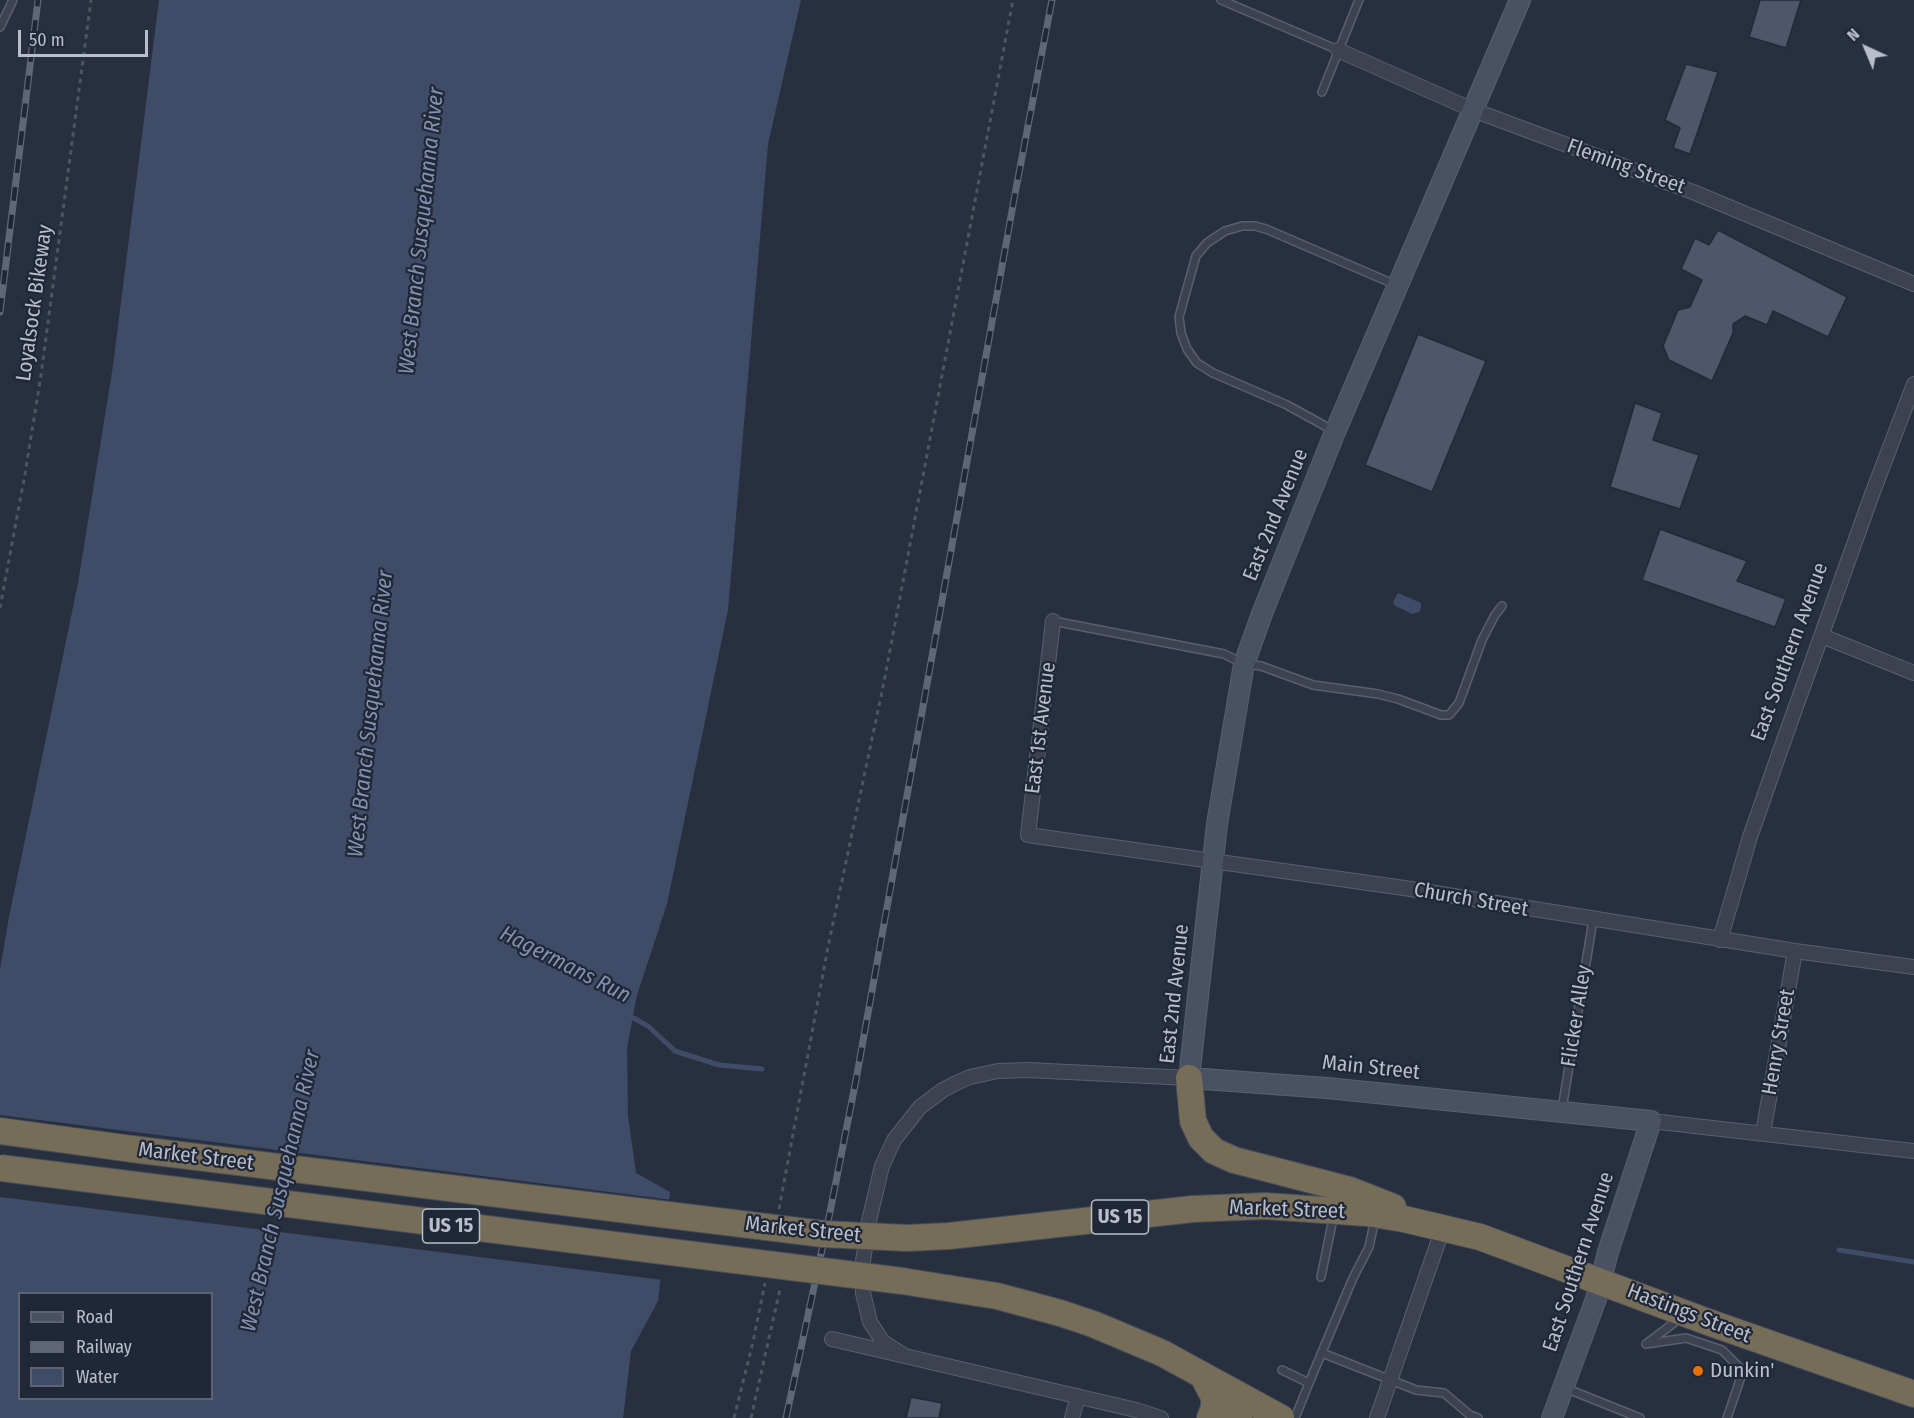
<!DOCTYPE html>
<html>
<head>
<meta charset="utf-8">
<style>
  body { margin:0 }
  #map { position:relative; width:1914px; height:1418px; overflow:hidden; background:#283040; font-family:"Fira Sans Condensed",sans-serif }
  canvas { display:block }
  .legend { position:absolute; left:18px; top:1292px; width:195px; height:108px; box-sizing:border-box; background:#202736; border:2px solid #5d6371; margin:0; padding:8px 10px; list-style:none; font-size:18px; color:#b8beca }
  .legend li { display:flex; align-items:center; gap:12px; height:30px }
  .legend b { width:30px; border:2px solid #5d6371 }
  .north { position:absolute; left:1836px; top:18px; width:60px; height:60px; -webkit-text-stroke:4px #202736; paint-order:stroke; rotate:316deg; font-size:16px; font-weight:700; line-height:24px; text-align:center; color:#b8beca }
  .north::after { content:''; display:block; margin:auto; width:21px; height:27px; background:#b8beca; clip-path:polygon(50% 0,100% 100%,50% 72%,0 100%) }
  .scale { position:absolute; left:18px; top:30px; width:130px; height:27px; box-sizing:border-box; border:3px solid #b8beca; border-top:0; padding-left:8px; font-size:18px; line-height:21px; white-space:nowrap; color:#b8beca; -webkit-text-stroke:4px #202736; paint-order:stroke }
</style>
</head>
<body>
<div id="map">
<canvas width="1914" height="1418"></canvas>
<ul class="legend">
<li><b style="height:8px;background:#4a5163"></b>Road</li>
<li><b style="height:8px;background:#5e6677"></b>Railway</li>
<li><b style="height:16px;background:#3f4c68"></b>Water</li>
</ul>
<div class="north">N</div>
<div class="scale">50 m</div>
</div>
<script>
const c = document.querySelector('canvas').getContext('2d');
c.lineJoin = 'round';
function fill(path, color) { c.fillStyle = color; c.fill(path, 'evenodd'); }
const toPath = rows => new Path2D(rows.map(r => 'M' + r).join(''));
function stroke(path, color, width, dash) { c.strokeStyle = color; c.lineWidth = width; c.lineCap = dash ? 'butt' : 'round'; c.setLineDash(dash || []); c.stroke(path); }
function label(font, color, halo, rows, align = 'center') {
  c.font = font + ' "Fira Sans Condensed",sans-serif'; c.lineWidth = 4.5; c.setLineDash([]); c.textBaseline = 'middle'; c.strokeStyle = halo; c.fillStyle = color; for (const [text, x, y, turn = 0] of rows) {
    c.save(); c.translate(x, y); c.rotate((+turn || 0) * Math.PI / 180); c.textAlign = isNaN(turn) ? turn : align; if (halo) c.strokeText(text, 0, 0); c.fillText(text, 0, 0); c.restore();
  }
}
fill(toPath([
  [159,0,801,0,768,144,728,610,667,904,637,995,627,1048,628,1116,636,1173,670,1192,658,1301,631,1351,623,1418,0,1418,0,969,9,917,78,583,113,366],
  [20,1294,212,1294,212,1398,20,1398],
  [1398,593,1421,603,1421,608,1419,612,1412,614,1394,605,1393,602]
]), '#3f4c68');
fill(toPath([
  [0,1115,673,1200,663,1280,0,1197]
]), '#283040');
stroke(toPath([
  [628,1015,648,1026,675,1051,719,1065,762,1069],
  [1839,1250,1914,1262]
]), '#3f4c68', 5);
const building = toPath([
  [1760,0,1801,0,1786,48,1749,37,1760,0],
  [1686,64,1718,72,1690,154,1673,148,1680,128,1665,120,1686,64],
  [1718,230,1847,297,1828,337,1773,311,1767,325,1745,316,1733,324,1733,333,1712,381,1669,360,1663,346,1678,310,1690,307,1702,280,1681,269,1695,238,1709,245,1718,230],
  [1418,334,1486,361,1432,492,1365,465,1418,334],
  [1635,403,1662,413,1653,440,1699,455,1680,509,1610,487,1635,403],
  [1660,529,1747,561,1737,581,1786,599,1775,627,1642,580,1660,529],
  [911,1397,942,1403,939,1418,906,1418,911,1397]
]);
fill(building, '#4e5769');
stroke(building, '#222938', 1.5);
const lane = toPath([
  [1221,0,1338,50],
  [0,27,13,0],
  [1322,92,1359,0],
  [1334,431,1287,405,1213,373,1197,363,1187,349,1181,333,1179,317,1196,256,1207,243,1225,231,1242,226,1255,226,1266,229,1396,285],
  [1053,621,1224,654,1244,664,1261,666,1313,685,1378,694,1398,699,1441,715,1449,715,1459,703,1482,640,1495,615,1502,606],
  [1562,1109,1593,920],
  [1321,1277,1334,1214],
  [1646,1344,1686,1338,1722,1350,1743,1371,1727,1418],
  [1646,1344,1679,1319],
  [1322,1353,1416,1390,1444,1393,1470,1415,1478,1418],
  [1282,1370,1309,1383,1295,1418],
  [1309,1383,1353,1278,1369,1247,1375,1219],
  [1565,1388,1640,1418]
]);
const street = toPath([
  [1338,50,1473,110,1693,192,1914,284],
  [1053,621,1028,835,1404,888,1795,951,1914,967],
  [1822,636,1914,673],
  [1720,940,1750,837,1779,754,1871,497,1914,384],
  [1651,1121,1914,1151],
  [1763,1133,1795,951],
  [832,1339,1136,1410,1161,1418],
  [905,1356,883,1342,870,1322,863,1293,863,1261,869,1221,882,1166,894,1140,920,1107,943,1090,956,1083,970,1077,998,1071,1028,1070,1189,1078],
  [1072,1418,1078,1396],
  [1377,1418,1443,1228]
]);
const secondary = toPath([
  [1520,0,1335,432,1263,611,1244,664,1217,824,1189,1078,1327,1088,1651,1121,1608,1252,1596,1299,1552,1418]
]);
const highway = toPath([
  [1189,1078,1193,1121,1201,1138,1214,1151,1234,1160,1350,1190,1393,1207],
  [0,1131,132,1149],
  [907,1238,949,1236,1193,1209,1265,1206,1367,1213,1404,1219,1480,1237,1708,1322,1914,1394],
  [902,1281,997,1296,1060,1313,1093,1324,1162,1353,1281,1418],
  [1205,1380,1214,1397,1214,1408,1210,1418],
  [1215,1387,1239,1418]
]);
stroke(lane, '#59606d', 10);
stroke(street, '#59606d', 16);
stroke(secondary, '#59606d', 22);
stroke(highway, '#464d5b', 28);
stroke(toPath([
  [0,608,25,474,41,375,91,0],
  [779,1209,828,947,884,682,1013,0],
  [734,1418,753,1342,765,1283],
  [751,1418,780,1289]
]), '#48595e', 3, [4.5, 4.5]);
stroke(lane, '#3c4250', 7);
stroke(street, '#3c4250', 14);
stroke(secondary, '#4a5163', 20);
stroke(highway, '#766d59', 26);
const rail = toPath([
  [0,312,38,0],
  [786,1418,829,1217,856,1080,1015,194,1052,0]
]);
stroke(rail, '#5e6677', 7);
stroke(rail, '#202736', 4.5, [14]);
const highwayBridge = toPath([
  [132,1149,823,1234,907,1238],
  [0,1168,902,1281]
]);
stroke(highwayBridge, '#464d5b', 28, []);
stroke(highwayBridge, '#766d59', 26);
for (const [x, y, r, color] of [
  [1698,1371,6,"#e8710a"]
]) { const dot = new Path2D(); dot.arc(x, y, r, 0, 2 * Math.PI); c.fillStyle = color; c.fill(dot); stroke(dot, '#202736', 2); }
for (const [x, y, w] of [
  [1120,1217,57],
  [451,1226,57]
]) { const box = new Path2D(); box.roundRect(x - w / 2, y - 17, w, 34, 4.5); c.fillStyle = '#202736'; c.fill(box); stroke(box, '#b8beca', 1.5); }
label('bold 20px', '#b8beca', null, [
  ["US 15",1120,1217],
  ["US 15",451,1226]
]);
label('21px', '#b8beca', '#202736', [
  ["Fleming Street",1626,167,20],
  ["Loyalsock Bikeway",35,303,-82],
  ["East 2nd Avenue",1276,515,-68],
  ["East Southern Avenue",1790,652,-70],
  ["East 1st Avenue",1041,728,-83],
  ["Church Street",1471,900,10],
  ["East 2nd Avenue",1175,994,-84],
  ["Flicker Alley",1577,1016,-81],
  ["Henry Street",1779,1042,-80],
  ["Main Street",1371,1068,6],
  ["Market Street",196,1157,7],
  ["Market Street",1287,1210,2],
  ["Market Street",803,1230,6],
  ["East Southern Avenue",1579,1262,-72],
  ["Hastings Street",1689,1314,21]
]);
label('21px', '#b8beca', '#202736', [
  ["Dunkin'",1710,1371]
], 'left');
label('italic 22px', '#8291b0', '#202736', [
  ["West Branch Susquehanna River",422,231,-84],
  ["West Branch Susquehanna River",371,714,-84],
  ["Hagermans Run",565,965,27],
  ["West Branch Susquehanna River",281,1191,-77]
]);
</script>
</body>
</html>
